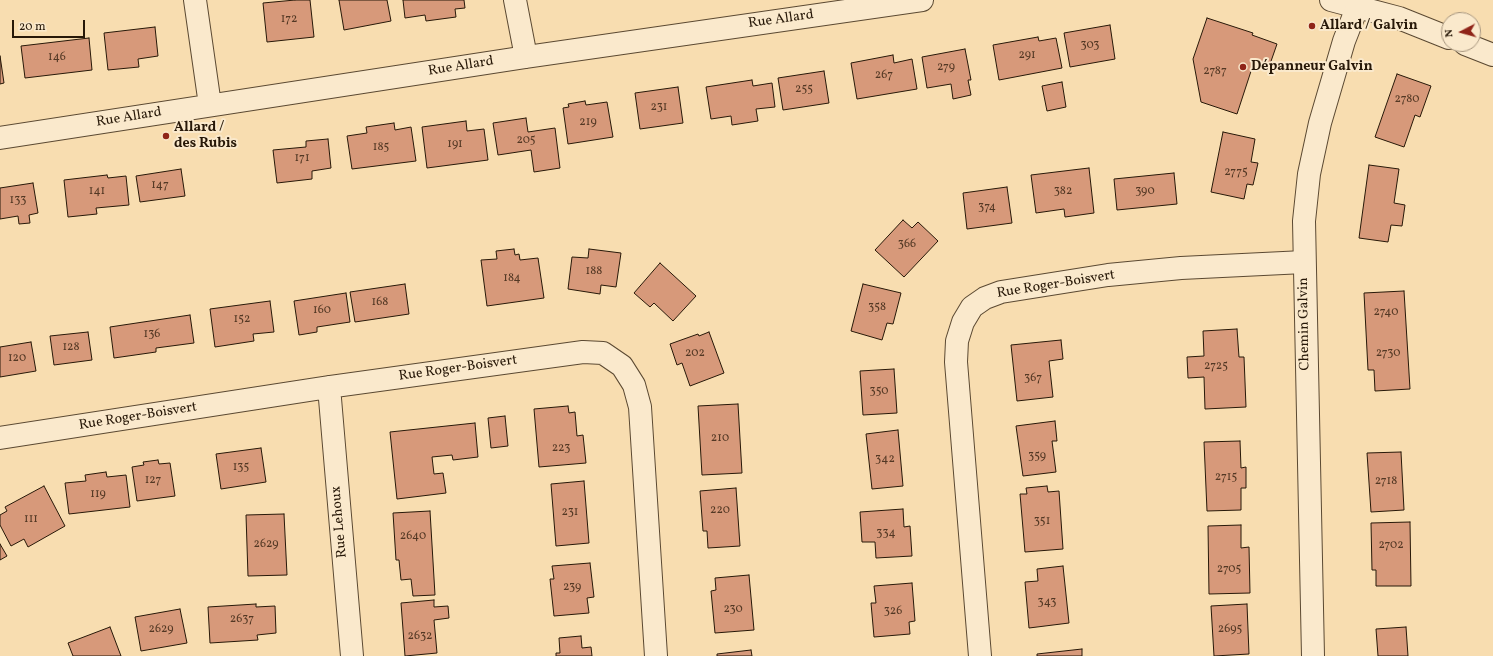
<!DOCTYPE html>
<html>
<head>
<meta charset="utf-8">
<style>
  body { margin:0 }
  #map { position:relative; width:1493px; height:656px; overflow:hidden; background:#f8ddb0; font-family:Vollkorn,serif }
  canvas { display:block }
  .north { position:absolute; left:1441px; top:12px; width:40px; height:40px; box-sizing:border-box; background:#fae9cc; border:1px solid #a6957e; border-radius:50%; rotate:264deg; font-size:11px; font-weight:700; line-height:16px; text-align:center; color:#271808 }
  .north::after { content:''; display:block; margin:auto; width:14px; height:18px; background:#8f2418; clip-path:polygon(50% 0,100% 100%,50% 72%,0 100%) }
  .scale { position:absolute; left:12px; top:20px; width:73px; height:18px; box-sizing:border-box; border:2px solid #271808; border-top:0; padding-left:5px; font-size:12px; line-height:14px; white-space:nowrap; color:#271808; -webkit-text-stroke:3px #fae9cc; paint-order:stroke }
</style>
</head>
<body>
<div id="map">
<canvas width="1493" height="656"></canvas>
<div class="north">N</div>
<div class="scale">20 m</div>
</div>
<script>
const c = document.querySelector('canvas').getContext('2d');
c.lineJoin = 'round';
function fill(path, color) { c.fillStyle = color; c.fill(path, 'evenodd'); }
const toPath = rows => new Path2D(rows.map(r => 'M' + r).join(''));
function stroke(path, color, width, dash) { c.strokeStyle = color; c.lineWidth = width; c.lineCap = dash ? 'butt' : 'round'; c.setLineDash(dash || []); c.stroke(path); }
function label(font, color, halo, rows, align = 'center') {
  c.font = font + ' Vollkorn,serif'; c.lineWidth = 4; c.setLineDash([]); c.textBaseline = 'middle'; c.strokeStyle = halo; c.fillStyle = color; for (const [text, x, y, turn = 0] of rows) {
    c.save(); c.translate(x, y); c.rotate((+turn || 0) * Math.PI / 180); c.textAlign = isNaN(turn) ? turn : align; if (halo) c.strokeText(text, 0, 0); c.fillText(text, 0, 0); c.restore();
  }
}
const building = toPath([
  [295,0,310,0,314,37,267,42,263,3,295,0],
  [339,0,387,0,391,21,344,30,339,0],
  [403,0,464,0,465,8,455,9,456,17,426,21,425,15,405,18,403,0],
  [1207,18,1253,33,1252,35,1277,44,1269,67,1254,62,1237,114,1201,102,1193,59,1207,18],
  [1110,25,1115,59,1070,67,1064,33,1110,25],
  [155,27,158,56,138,59,139,67,108,70,104,33,155,27],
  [1038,37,1039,41,1056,38,1062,68,999,80,993,45,1038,37],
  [89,38,92,70,25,78,21,46,89,38],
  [965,49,971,80,968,80,971,95,953,99,951,84,927,88,922,57,965,49],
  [893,55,894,63,912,59,917,89,857,99,851,63,893,55],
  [0,56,4,83,0,84,0,56],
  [824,71,829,103,783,110,778,78,824,71],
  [1397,74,1431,86,1420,117,1415,115,1404,147,1375,137,1397,74],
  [752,80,753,86,772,83,775,107,756,109,758,121,732,125,731,116,711,119,706,87,752,80],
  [1062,82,1066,107,1047,111,1042,86,1062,82],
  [678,87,683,123,640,129,635,93,678,87],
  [585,101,586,105,607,102,613,137,568,144,563,108,569,107,568,104,585,101],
  [526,118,528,132,555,128,560,168,534,172,531,150,498,155,493,123,526,118],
  [466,121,467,131,484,129,488,160,427,168,422,127,466,121],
  [394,123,395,130,411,127,416,161,352,169,347,136,367,133,366,127,394,123],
  [1223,132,1255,139,1251,162,1258,163,1253,185,1247,184,1244,199,1211,192,1223,132],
  [328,139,331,168,312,171,312,179,277,183,273,150,306,147,306,141,328,139],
  [1369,165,1399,169,1394,203,1405,205,1402,226,1391,225,1388,242,1359,238,1369,165],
  [1089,168,1094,213,1065,217,1064,209,1036,213,1031,175,1089,168],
  [181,169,185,196,140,202,136,176,181,169],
  [1174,173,1177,204,1117,210,1114,179,1174,173],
  [107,175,108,178,126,176,129,205,96,208,97,214,68,217,64,180,107,175],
  [33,183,38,213,29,215,30,223,19,224,18,216,0,219,0,188,33,183],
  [1007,187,1012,223,967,229,963,193,1007,187],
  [903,220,912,228,918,222,938,241,904,277,875,250,903,220],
  [514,249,515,255,519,254,520,260,538,258,544,298,487,306,481,260,497,259,496,251,514,249],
  [589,249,621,253,616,287,601,285,600,294,568,289,572,257,588,258,589,249],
  [660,263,696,296,673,321,654,303,650,307,634,293,660,263],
  [405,284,409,314,355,322,350,292,405,284],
  [863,284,901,293,893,324,887,323,882,340,851,331,863,284],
  [1404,291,1410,389,1375,391,1374,370,1368,370,1364,293,1404,291],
  [346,293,350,322,317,327,317,332,299,335,294,301,346,293],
  [270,301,274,332,253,334,254,341,215,347,210,309,270,301],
  [190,315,194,343,156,348,156,352,114,358,110,327,190,315],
  [1237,329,1239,357,1244,357,1246,407,1205,409,1204,377,1188,378,1187,357,1204,356,1203,331,1237,329],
  [88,332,92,360,54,365,50,336,88,332],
  [709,332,724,373,690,386,682,363,677,365,670,344,698,334,699,336,709,332],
  [1061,340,1063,359,1049,361,1053,397,1017,401,1011,345,1061,340],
  [31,342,36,371,0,377,0,347,31,342],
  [894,369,897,413,863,415,860,371,894,369],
  [738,404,742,473,702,475,698,406,738,404],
  [568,406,569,413,575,412,577,436,583,435,586,463,539,467,534,409,568,406],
  [505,416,508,446,491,448,488,418,505,416],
  [1055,421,1057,441,1052,441,1056,472,1023,476,1016,426,1055,421],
  [475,423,478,457,453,460,452,455,432,457,434,474,443,473,446,493,397,499,390,432,475,423],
  [898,430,903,486,872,489,866,434,898,430],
  [1240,441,1241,468,1246,467,1246,488,1241,488,1241,510,1207,511,1204,442,1240,441],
  [261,448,266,482,221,489,216,454,261,448],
  [1401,452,1404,510,1371,512,1367,453,1401,452],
  [158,460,159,464,170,463,175,496,137,501,132,467,144,465,143,462,158,460],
  [106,472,107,477,126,475,130,507,69,514,65,483,86,481,85,475,106,472],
  [584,481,589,543,556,546,551,484,584,481],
  [44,486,65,526,28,547,24,539,11,546,0,525,0,515,7,511,5,507,44,486],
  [1047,486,1048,492,1059,491,1063,549,1025,552,1020,494,1027,494,1026,488,1047,486],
  [736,488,740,546,708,548,707,531,703,531,700,491,736,488],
  [903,509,904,527,910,526,912,556,876,558,875,542,862,542,860,512,903,509],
  [430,511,435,595,413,596,411,579,401,580,399,560,396,560,393,513,430,511],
  [284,514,287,575,248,576,246,515,284,514],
  [1410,522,1411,586,1376,586,1376,570,1372,570,1371,523,1410,522],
  [1241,525,1241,548,1249,547,1250,593,1209,594,1208,526,1241,525],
  [0,544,7,556,0,560,0,544],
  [590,563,594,597,587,598,589,613,554,616,550,579,554,579,552,566,590,563],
  [1063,566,1069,623,1029,628,1025,582,1038,581,1037,569,1063,566],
  [749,575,754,630,715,633,711,591,716,590,715,578,749,575],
  [912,583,915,621,909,622,910,634,874,637,871,603,876,603,874,586,912,583],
  [434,600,434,607,448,606,449,618,434,620,437,653,405,656,401,603,434,600],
  [256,604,256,607,275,606,276,633,257,635,258,640,210,643,208,607,256,604],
  [1247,604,1249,654,1214,656,1211,606,1247,604],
  [180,609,187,643,141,651,135,617,180,609],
  [110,627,121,656,73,656,68,643,110,627],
  [1406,627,1408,656,1378,656,1376,629,1406,627],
  [581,636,582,648,591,647,592,656,556,656,556,653,560,653,559,638,581,636],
  [1082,649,1082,656,1037,656,1037,654,1082,649],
  [751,650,752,656,717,656,717,654,751,650]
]);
fill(building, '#d7997a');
stroke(building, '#271808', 1);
const minor = toPath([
  [195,0,210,105],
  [515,0,526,57],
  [1331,0,1399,18,1449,38],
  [1465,44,1493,55],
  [0,138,526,57,922,0],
  [329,387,352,656],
  [0,438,329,387,583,352,603,353,622,366,634,385,640,407,656,656],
  [980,656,956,362,957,341,963,322,972,307,985,298,1001,292,1108,275,1181,268,1304,262]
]);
const tertiary = toPath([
  [1313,656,1304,221,1309,174,1320,123,1344,41,1360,0]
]);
stroke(minor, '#5b4932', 24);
stroke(tertiary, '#5b4932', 24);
stroke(minor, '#fae9cc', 22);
stroke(tertiary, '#fae9cc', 22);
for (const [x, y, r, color] of [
  [1312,26,4,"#8f2418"],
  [1243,67,4,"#8f2418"],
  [166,136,4,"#8f2418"]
]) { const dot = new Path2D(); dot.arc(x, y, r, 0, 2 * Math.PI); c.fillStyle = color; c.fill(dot); stroke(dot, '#fae9cc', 1.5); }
label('12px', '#533824', null, [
  ["172",289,20],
  ["303",1090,46],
  ["291",1027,56],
  ["146",57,58],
  ["279",946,68],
  ["2787",1215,72],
  ["267",884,76],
  ["255",804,90],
  ["2780",1407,100],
  ["231",659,108],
  ["219",588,123],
  ["205",526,141],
  ["191",455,145],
  ["185",381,148],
  ["171",302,159],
  ["2775",1236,173],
  ["147",160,186],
  ["141",97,192],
  ["382",1063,192],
  ["390",1145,192],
  ["133",18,201],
  ["374",987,208],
  ["366",907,245],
  ["188",594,272],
  ["184",512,279],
  ["168",380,303],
  ["358",877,308],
  ["160",322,311],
  ["2740",1386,313],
  ["152",242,320],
  ["136",152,335],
  ["128",71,348],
  ["202",695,354],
  ["2730",1388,354],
  ["120",17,359],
  ["2725",1216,367],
  ["367",1033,379],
  ["350",879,392],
  ["210",720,439],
  ["223",561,449],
  ["359",1037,457],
  ["342",885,460],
  ["135",241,468],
  ["2715",1226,478],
  ["127",153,481],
  ["2718",1386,482],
  ["119",98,495],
  ["220",720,511],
  ["231",570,513],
  ["111",31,520],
  ["351",1042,522],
  ["334",886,534],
  ["2640",413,537],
  ["2629",266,545],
  ["2702",1391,546],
  ["2705",1229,570],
  ["239",572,588],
  ["343",1047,603],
  ["230",733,610],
  ["326",893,612],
  ["2637",242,620],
  ["2629",161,630],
  ["2695",1230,630],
  ["2632",420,637]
]);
label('14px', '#271808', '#fae9cc', [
  ["Rue Allard",781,20,-8],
  ["Rue Allard",461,67,-9],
  ["Rue Allard",129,118,-9],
  ["Rue Roger-Boisvert",1056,285,-9],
  ["Chemin Galvin",1305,324,-91],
  ["Rue Roger-Boisvert",458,369,-8],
  ["Rue Roger-Boisvert",138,417,-9],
  ["Rue Lehoux",340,522,-95]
]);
label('bold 14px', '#271808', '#fae9cc', [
  ["Allard / Galvin",1320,26],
  ["Dépanneur Galvin",1251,67],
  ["Allard /",174,128],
  ["des Rubis",174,144]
], 'left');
</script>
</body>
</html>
